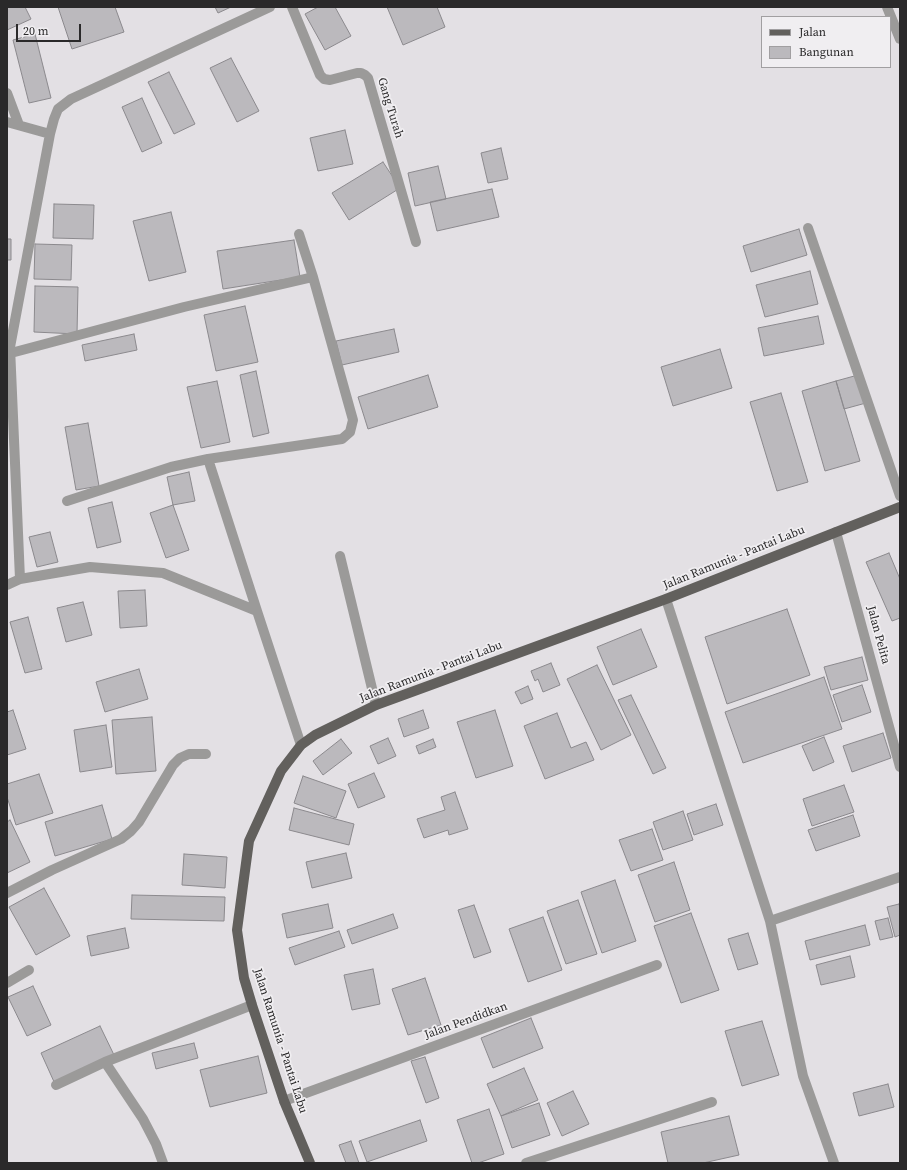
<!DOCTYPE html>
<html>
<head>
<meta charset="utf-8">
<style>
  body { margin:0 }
  #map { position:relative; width:907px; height:1170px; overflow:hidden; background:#e3e0e4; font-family:"Source Serif 4",serif }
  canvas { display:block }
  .frame { position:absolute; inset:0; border:8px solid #2a292a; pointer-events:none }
  .legend { position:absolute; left:761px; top:16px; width:130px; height:52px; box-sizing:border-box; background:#f0eef1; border:1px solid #a19fa1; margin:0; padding:5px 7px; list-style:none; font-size:12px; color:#2a292a }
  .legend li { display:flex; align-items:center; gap:8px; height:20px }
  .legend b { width:20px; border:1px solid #a19fa1 }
  .scale { position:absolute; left:16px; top:24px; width:65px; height:18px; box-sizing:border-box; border:2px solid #2a292a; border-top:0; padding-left:5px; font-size:12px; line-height:14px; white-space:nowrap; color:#2a292a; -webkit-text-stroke:3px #f0eef1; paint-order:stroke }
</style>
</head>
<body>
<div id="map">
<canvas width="907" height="1170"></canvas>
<div class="frame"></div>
<ul class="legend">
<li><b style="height:5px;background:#62605d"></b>Jalan</li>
<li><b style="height:11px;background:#bbb9bd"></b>Bangunan</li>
</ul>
<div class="scale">20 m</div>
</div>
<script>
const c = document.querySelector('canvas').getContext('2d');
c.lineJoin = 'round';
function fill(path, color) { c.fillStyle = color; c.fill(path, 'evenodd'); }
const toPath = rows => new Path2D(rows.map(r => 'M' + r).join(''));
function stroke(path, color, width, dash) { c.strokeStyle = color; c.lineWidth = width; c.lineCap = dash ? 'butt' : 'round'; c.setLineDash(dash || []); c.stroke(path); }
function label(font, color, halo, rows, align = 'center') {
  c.font = font + ' "Source Serif 4",serif'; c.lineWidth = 3.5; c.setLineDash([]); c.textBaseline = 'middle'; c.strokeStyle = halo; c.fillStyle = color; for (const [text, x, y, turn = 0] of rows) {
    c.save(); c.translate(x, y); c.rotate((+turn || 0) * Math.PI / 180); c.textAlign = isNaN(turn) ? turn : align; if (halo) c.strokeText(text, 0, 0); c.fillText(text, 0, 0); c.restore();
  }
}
const building = toPath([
  [7,7,25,7,31,19,7,30,7,7],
  [58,7,115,7,124,32,72,49,58,7],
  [215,7,231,7,218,13,215,7],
  [318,7,335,7,351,36,325,50,305,14,318,7],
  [387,7,437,7,445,27,403,45,387,7],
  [35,34,51,98,29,103,13,40,35,34],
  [231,58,259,111,237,122,210,68,231,58],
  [169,72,195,124,174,134,148,82,169,72],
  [142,98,162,143,142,152,122,107,142,98],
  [345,130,353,164,318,171,310,138,345,130],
  [501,148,508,179,488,183,481,153,501,148],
  [383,162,400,188,349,220,332,193,383,162],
  [438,166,446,199,415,206,408,173,438,166],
  [492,189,499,217,437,231,430,202,492,189],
  [54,204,94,205,93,239,53,238,54,204],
  [171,212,186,272,149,281,133,221,171,212],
  [799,229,807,255,751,272,743,246,799,229],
  [7,239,11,239,11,260,7,260,7,239],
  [294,240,300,277,223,289,217,251,294,240],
  [35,244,72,245,71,280,34,279,35,244],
  [810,271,818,304,765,317,756,285,810,271],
  [35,286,78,287,77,334,34,332,35,286],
  [245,306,258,362,216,371,204,315,245,306],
  [818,316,824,344,764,356,758,328,818,316],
  [394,329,399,352,342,365,336,341,394,329],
  [134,334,137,350,85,361,82,345,134,334],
  [720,349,732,388,673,406,661,367,720,349],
  [256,371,269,433,253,437,240,375,256,371],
  [428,375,438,407,368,429,358,397,428,375],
  [858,375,866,403,844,409,836,381,858,375],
  [217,381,230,442,201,448,187,387,217,381],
  [836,381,860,461,825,471,802,391,836,381],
  [781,393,808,482,777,491,750,402,781,393],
  [88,423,99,486,76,490,65,427,88,423],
  [189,472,195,501,173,505,167,477,189,472],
  [112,502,121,542,97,548,88,508,112,502],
  [173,505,189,550,166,558,150,513,173,505],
  [50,532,58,562,37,567,29,537,50,532],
  [889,553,900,579,900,618,892,621,866,562,889,553],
  [145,590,147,626,120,628,118,591,145,590],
  [83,602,92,635,66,642,57,608,83,602],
  [787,609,810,675,727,704,705,637,787,609],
  [28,617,42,669,25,673,10,622,28,617],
  [641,629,657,667,613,685,597,647,641,629],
  [862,657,868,680,831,690,824,667,862,657],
  [551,663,560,685,543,692,538,679,535,681,531,671,551,663],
  [597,665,631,735,601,750,567,679,597,665],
  [139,669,148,699,105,712,96,682,139,669],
  [824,677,842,729,743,763,725,712,824,677],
  [862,685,871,712,842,722,833,695,862,685],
  [528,686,533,699,521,704,515,692,528,686],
  [631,695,666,768,653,774,618,700,631,695],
  [13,710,26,749,7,755,7,712,13,710],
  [423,710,429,728,404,737,398,719,423,710],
  [495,710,513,766,476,778,457,722,495,710],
  [557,713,571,748,586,742,594,760,545,779,524,726,557,713],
  [152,717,156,771,116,774,112,720,152,717],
  [106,725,112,767,80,772,74,730,106,725],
  [883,733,891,758,852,772,843,746,883,733],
  [824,737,834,762,813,771,802,746,824,737],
  [388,738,396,756,378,764,370,746,388,738],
  [341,739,352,753,323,775,313,761,341,739],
  [433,739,436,747,419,754,416,746,433,739],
  [374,773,385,797,358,808,348,784,374,773],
  [39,774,53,813,16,825,7,797,7,784,39,774],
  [303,776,346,791,336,818,294,803,303,776],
  [844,785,854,812,812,826,803,799,844,785],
  [455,792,468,829,449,835,448,830,424,838,417,819,445,810,441,797,455,792],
  [716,804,723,825,694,835,687,814,716,804],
  [102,805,112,839,55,856,45,822,102,805],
  [294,808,354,824,349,845,289,830,294,808],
  [683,811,693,840,663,850,653,822,683,811],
  [853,815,860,836,816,851,808,830,853,815],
  [10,820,30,862,7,873,7,822,10,820],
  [652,829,663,860,631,871,619,840,652,829],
  [346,853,352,878,312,888,306,862,346,853],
  [184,854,227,857,225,888,182,885,184,854],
  [674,862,690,910,655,922,638,875,674,862],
  [615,880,636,941,602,953,581,892,615,880],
  [44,888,70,936,36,955,9,907,44,888],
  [132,895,225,897,224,921,131,919,132,895],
  [578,900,597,954,566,964,547,911,578,900],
  [328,904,333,928,287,938,282,914,328,904],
  [899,904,900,908,900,935,895,937,887,907,899,904],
  [474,905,491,952,474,958,458,910,474,905],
  [691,913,719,990,681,1003,654,926,691,913],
  [393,914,398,928,352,944,347,930,393,914],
  [543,917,562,970,528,982,509,929,543,917],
  [888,918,893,937,880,940,875,921,888,918],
  [865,925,870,945,810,960,805,941,865,925],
  [125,928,129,948,91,956,87,936,125,928],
  [339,931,345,947,295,965,289,948,339,931],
  [748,933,758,964,738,970,728,939,748,933],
  [850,956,855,977,821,985,816,965,850,956],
  [373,969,380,1004,352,1010,344,975,373,969],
  [425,978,441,1025,408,1035,392,989,425,978],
  [33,986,51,1025,27,1036,8,997,33,986],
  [531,1018,543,1048,493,1068,481,1038,531,1018],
  [762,1021,779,1075,742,1086,725,1031,762,1021],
  [100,1026,115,1057,55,1084,41,1053,100,1026],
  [194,1043,198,1058,156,1069,152,1053,194,1043],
  [258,1056,267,1093,210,1107,200,1070,258,1056],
  [425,1057,439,1098,426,1103,411,1061,425,1057],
  [524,1068,538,1100,501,1116,487,1084,524,1068],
  [888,1084,894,1107,859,1116,853,1093,888,1084],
  [573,1091,589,1124,562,1136,547,1103,573,1091],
  [539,1103,550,1135,512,1148,501,1116,539,1103],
  [489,1109,504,1154,478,1163,472,1163,457,1120,489,1109],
  [729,1116,739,1155,703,1163,668,1163,661,1132,729,1116],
  [420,1120,427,1141,367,1162,359,1141,420,1120],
  [351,1141,359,1163,346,1163,339,1145,351,1141]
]);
fill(building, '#bbb9bd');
stroke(building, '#8b898d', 1);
stroke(toPath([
  [292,7,320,75,324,79,330,80,357,73,361,73,365,75,368,78,416,242],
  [887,7,900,39],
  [7,93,19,125],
  [7,122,50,134],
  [808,228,900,496],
  [11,353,184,307,313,277],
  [67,501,171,467,208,459],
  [836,532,900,767],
  [340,556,376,705],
  [20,579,10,347,50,134,54,119,58,109,71,99,270,7],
  [7,585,20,579,90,567,163,573,257,611,301,745],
  [666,599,770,921,803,1076,834,1163],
  [257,611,208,459,342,439,350,432,353,420,313,277,299,234],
  [7,893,52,870,121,839,131,831,139,822,173,765,180,758,189,754,206,754],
  [770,921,900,877],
  [7,983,29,970],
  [105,1062,143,1119,156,1144,163,1163],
  [56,1085,105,1062,252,1005],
  [284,1101,657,965],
  [526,1163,712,1102]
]), '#9b9a99', 10);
stroke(toPath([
  [310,1163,284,1101,252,1005,244,978,237,930,249,841,281,771,301,745,315,735,376,705,666,599,900,507]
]), '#62605d', 10);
label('12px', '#2a292a', '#f0eef1', [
  ["Gang Turah",390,108,73],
  ["Jalan Ramunia - Pantai Labu",734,558,-22],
  ["Jalan Pelita",878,635,75],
  ["Jalan Ramunia - Pantai Labu",431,672,-21],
  ["Jalan Pendidkan",466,1021,-20],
  ["Jalan Ramunia - Pantai Labu",280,1041,72]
]);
</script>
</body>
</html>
